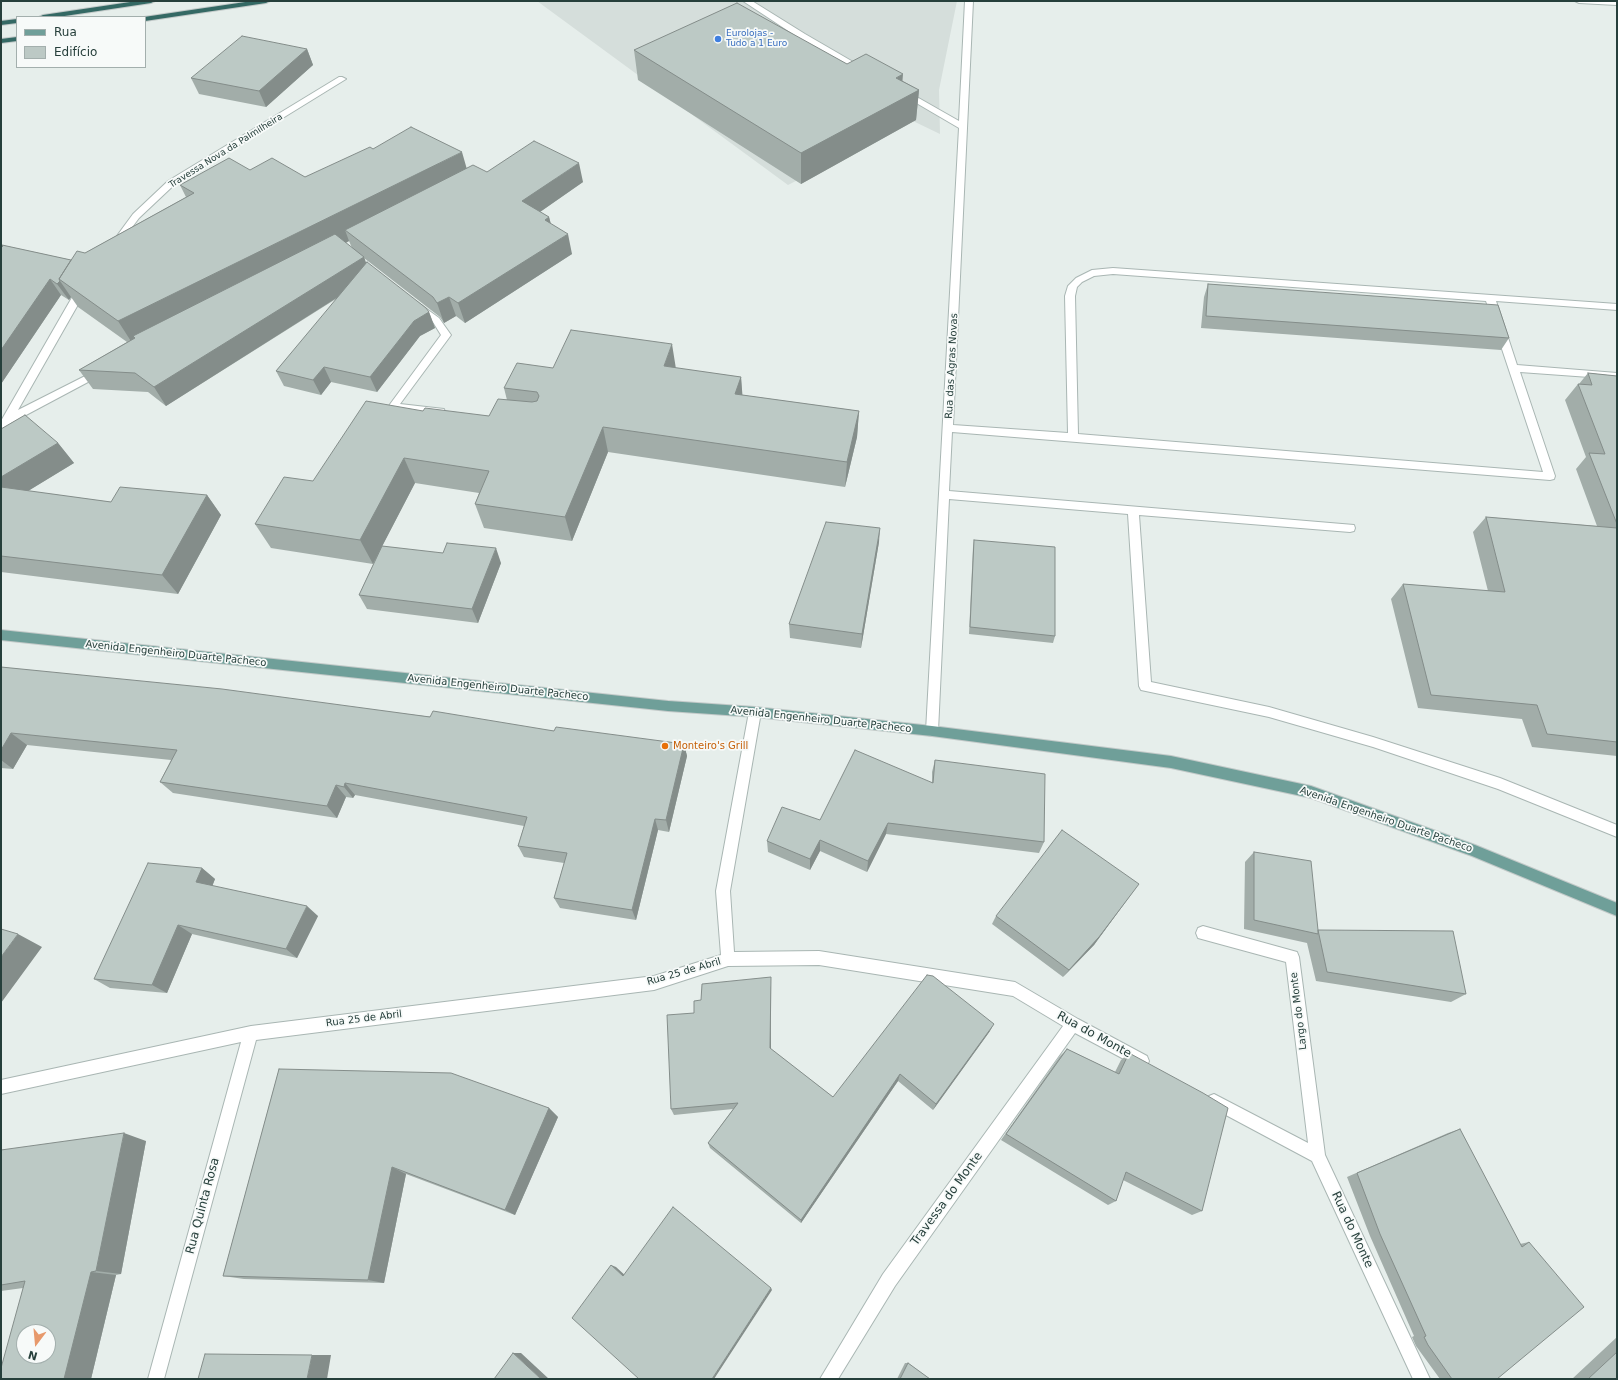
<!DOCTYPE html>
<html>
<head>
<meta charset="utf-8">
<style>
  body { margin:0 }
  #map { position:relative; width:1618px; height:1380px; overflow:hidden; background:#e6eeeb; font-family:"DejaVu Sans",sans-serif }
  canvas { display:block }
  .frame { position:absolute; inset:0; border:2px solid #263f3b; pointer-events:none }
  .legend { position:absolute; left:16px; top:16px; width:130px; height:52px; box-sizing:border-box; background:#f7faf9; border:1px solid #a3afad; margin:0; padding:5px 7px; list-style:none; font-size:12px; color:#263f3b }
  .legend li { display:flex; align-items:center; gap:8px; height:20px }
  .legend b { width:20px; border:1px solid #a3afad }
  .north { position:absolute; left:16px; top:1324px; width:40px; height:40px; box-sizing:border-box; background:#f7faf9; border:1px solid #a3afad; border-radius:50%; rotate:196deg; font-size:11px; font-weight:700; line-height:16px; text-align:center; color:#263f3b }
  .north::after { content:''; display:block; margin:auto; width:14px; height:18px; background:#e7996c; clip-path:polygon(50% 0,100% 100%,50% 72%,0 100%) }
</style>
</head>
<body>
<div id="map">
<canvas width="1618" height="1380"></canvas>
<div class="frame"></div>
<ul class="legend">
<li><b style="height:5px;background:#6f9f99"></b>Rua</li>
<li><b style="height:11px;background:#bcc9c5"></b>Edifício</li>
</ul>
<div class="north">N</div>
</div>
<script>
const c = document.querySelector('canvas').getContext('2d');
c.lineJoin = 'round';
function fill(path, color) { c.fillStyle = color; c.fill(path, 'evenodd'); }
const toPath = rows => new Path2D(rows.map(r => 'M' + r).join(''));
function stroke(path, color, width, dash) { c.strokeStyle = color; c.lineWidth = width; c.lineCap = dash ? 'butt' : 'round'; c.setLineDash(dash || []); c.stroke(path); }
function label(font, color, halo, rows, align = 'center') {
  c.font = font + ' "DejaVu Sans",sans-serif'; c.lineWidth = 3.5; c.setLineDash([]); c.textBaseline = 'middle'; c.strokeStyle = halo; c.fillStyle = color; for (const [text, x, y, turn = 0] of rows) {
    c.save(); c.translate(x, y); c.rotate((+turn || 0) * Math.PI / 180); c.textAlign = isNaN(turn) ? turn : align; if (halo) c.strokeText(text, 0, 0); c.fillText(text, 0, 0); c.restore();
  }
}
fill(toPath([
  [537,1,957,1,939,90,940,134,913,121,788,185]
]), '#d5dedb');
const minor = toPath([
  [743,1,752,1,805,34,867,70,863,72,860,72,799,38,743,1],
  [965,1,973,1,953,425,1068,433,1065,296,1068,286,1076,278,1092,270,1113,268,1617,304,1617,310,1496,301,1517,365,1617,373,1617,379,1520,372,1555,476,1554,479,1550,480,952,432,949,491,1354,525,1355,528,1354,531,1350,532,1139,515,1151,682,1269,707,1373,737,1500,778,1617,825,1617,837,1498,789,1373,747,1269,717,1141,690,1139,686,1128,514,949,499,938,731,936,735,932,736,928,735,926,731,959,128,901,94,902,92,908,92,959,121,965,1],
  [1113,274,1486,301,1543,472,1078,434,1075,296,1077,287,1082,282,1094,276,1113,274],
  [1575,1,1617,1,1617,5,1579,3,1575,1],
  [339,77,342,77,346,79,174,185,139,218,118,246,112,246,111,244,133,214,168,181,339,77],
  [83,284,88,287,18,410,97,370,100,369,105,372,103,374,11,423,5,431,1,432,1,421,78,287,83,284],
  [417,302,439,318,451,335,400,404,444,409,445,412,444,415,440,416,393,411,388,407,441,335,433,322,414,307,412,305,414,303,417,302],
  [755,707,759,708,761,712,730,891,734,952,819,951,1015,982,1078,1019,1147,1056,1149,1061,1147,1066,1142,1068,1137,1066,1075,1033,895,1286,838,1379,820,1379,883,1274,1063,1026,1013,996,819,965,728,966,654,990,256,1040,164,1379,148,1379,241,1042,1,1094,1,1080,251,1026,654,976,721,955,716,891,749,712,751,708,755,707],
  [1203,926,1297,952,1299,957,1325,1155,1430,1379,1413,1379,1312,1161,1209,1106,1207,1101,1209,1096,1214,1094,1308,1143,1286,962,1198,938,1196,933,1198,928,1203,926]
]);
const major = toPath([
  [1,630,668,701,755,707,932,726,1171,756,1311,786,1475,845,1617,903,1617,916,1472,856,1311,798,1171,768,932,736,755,717,668,711,1,640,1,630]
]);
const highway = toPath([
  [137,1,155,1,151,3,58,17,39,17,43,15,137,1],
  [252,1,270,1,266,3,145,21,144,17,252,1],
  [17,19,17,23,1,25,1,21,17,19],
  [17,37,17,41,1,43,1,39,17,37]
]);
stroke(minor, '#a9b6b3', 2);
stroke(major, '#c2c9c8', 2);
stroke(highway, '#c2c9c8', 2);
fill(minor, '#fff');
fill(major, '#6f9f99');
fill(highway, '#346964');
fill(toPath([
  [307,49,313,65,266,107,199,94,191,78],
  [634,50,847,64,903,81,919,90,916,120,801,184,638,80],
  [373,149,466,169,487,172,583,182,540,212,549,217,551,224,572,254,465,323,456,316,444,323,440,317,364,258,366,264,429,312,435,328,420,336,377,392,331,382,321,395,284,386,276,371,339,297,166,406,148,392,93,389,79,370,127,342,78,307,71,297,69,300,61,295,1,384,1,248,3,246,2,245,71,260,85,253,186,197,180,185,250,170,305,177],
  [349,241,352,248,346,243],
  [1208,284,1509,338,1501,350,1201,328,1204,297],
  [553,368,676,368,741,377,742,395,859,411,857,437,845,487,608,452,572,541,484,528,475,504,479,493,415,483,382,546,501,563,478,623,367,609,359,595,379,552,373,564,271,548,255,524,313,481,423,411,489,416,507,400,504,388],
  [1588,373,1617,376,1617,756,1532,747,1522,719,1418,708,1391,599,1403,584,1488,591,1473,532,1486,517,1597,526,1576,469,1586,457,1565,400,1578,384,1579,384],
  [1,429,58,443,74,463,28,491,111,502,207,495,221,515,178,594,1,572],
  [974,540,1055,636,1053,643,969,634,973,547],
  [879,542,861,648,790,638,789,624],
  [1,667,554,731,684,744,687,756,669,832,658,830,636,920,560,908,554,898,564,863,524,857,518,846,524,826,355,795,353,798,346,797,337,818,173,793,160,782,171,760,27,745,13,769,1,768],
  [935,760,1044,842,1039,853,886,834,867,872,820,851,810,870,768,852,767,841,932,782,932,772],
  [1254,852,1318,930,1466,994,1451,1002,1316,981,1307,943,1244,929,1245,862],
  [202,868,215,879,212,886,318,916,297,958,192,934,167,993,110,988,94,979],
  [1132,893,1094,945,1063,977,992,924,996,916],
  [771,986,771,1049,833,1097,990,1031,933,1110,898,1081,801,1223,710,1148,708,1143,733,1109,674,1115,671,1109,694,1013,701,1000],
  [1067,1049,1115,1072,1121,1060,1129,1053,1202,1211,1192,1215,1123,1180,1116,1201,1108,1205,1001,1140,1060,1056],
  [279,1069,549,1108,558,1117,515,1215,406,1174,384,1283,244,1279,223,1276],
  [1460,1129,1520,1244,1529,1242,1497,1379,1440,1379,1416,1346,1412,1337,1414,1336,1370,1236,1347,1177,1448,1133],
  [146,1141,121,1274,116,1275,91,1379,1,1379,23,1288,1,1291,1,1150],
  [1617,1337,1617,1379,1572,1379],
  [905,1363,908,1363,930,1379,897,1379]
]), '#a2ada9');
fill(toPath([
  [307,49,313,65,266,107,259,91],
  [903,74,901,99,919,90,916,120,801,184,801,153,896,78],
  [462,152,470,180,345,230,349,241,141,346,135,338,133,336,140,347,136,349,118,321],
  [579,163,583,182,527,221,522,201],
  [549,217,554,237,545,220],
  [568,234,572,254,465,323,458,303],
  [364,257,371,276,166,406,154,387],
  [50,279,61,295,1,384,1,350],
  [60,281,71,297,69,300,57,284],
  [449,297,456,316,444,323,437,303],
  [429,312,435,328,420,336,377,392,370,377,414,321],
  [672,344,676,369,664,366],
  [324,367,331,382,321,395,313,380],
  [741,377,743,402,735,394],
  [859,411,857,437,845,487,847,462],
  [603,427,608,452,572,541,565,517],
  [58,443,74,463,5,505,1,501,1,477],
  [404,458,415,483,373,564,360,540],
  [207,495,221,515,178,594,162,575],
  [880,528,879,542,861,648,862,634],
  [496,548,501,563,478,623,472,609],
  [11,733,27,745,13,769,1,760,1,750],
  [684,744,687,756,669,832,666,820],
  [345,783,355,795,353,798,344,787],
  [336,785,346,797,337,818,327,806],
  [655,819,658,830,636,920,632,910],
  [888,823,886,834,867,872,868,861],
  [820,840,820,851,810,870,810,859],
  [202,868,215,879,210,892,196,882],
  [1132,893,1094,945,1063,977,1069,970],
  [307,906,318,916,297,958,286,949],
  [178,925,192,934,167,993,152,985],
  [18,934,42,947,1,1003,1,957],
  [771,977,771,1055,770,1048],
  [994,1024,990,1031,933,1110,936,1104],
  [900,1074,898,1081,801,1223,801,1220],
  [549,1108,558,1117,515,1215,505,1210],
  [124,1133,146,1141,121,1274,96,1271],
  [392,1167,406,1174,384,1283,368,1280],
  [611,1265,616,1267,628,1278,623,1276],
  [91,1272,116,1275,91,1379,64,1379],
  [771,1288,772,1290,714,1379,712,1379],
  [513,1353,521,1353,549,1379,541,1379],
  [312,1355,331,1355,327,1379,307,1379]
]), '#848d8a');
const building = toPath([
  [737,3,847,64,866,54,903,74,896,78,919,90,801,153,634,50,737,3],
  [242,36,307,49,259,91,191,78,242,36],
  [411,127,462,152,118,321,59,279,77,251,85,253,194,193,180,185,229,158,250,170,272,158,305,177,370,147,373,149,411,127],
  [534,141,579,163,522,201,549,217,545,220,568,234,458,303,449,297,437,303,433,297,345,230,473,165,487,172,534,141],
  [335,234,364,257,154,387,135,373,79,370,135,338,133,336,335,234],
  [2,245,71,260,59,279,60,281,57,284,50,279,1,350,1,248,3,246,2,245],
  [367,262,426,308,429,312,414,321,370,377,324,367,313,380,276,371,367,262],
  [1208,284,1498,305,1509,338,1206,316,1208,284],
  [571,330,672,344,664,366,741,377,735,394,859,411,847,462,603,427,565,517,475,504,489,471,404,458,360,540,255,524,284,477,313,481,366,401,423,411,425,408,489,416,498,399,532,402,537,401,539,396,537,392,504,388,517,363,553,368,571,330],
  [1588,373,1617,376,1617,524,1589,453,1605,454,1578,384,1592,385,1588,373],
  [25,415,58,443,1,477,1,429,25,415],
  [1,487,111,502,120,487,207,495,162,575,1,556,1,487],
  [1486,517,1617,528,1617,742,1547,734,1537,705,1431,695,1403,584,1505,592,1486,517],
  [826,522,880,528,862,634,789,624,826,522],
  [974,540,1055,547,1055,636,970,627,974,540],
  [447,543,496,548,472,609,359,595,382,546,443,553,447,543],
  [1,667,222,689,430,717,433,711,554,731,556,727,684,744,666,820,655,819,632,910,554,898,567,853,518,846,527,817,345,783,344,787,336,785,327,806,160,782,177,750,11,733,1,750,1,667],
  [855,750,933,783,935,760,1045,774,1044,842,888,823,868,861,820,840,810,859,767,841,782,807,820,820,855,750],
  [1062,830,1139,884,1099,937,1069,970,996,916,1062,830],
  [1254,852,1311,861,1318,930,1453,931,1466,994,1327,972,1318,930,1318,934,1254,920,1254,852],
  [148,863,202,868,196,882,307,906,286,949,178,925,152,985,94,979,148,863],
  [1,929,18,934,1,957,1,929],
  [927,975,933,976,994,1024,936,1104,900,1074,801,1220,708,1143,738,1103,671,1109,667,1015,694,1013,694,1001,701,1000,702,984,771,977,770,1048,833,1097,927,975],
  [1067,1049,1119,1074,1129,1053,1203,1093,1228,1108,1202,1211,1126,1172,1116,1201,1006,1134,1067,1049],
  [279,1069,451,1073,549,1108,505,1210,392,1167,368,1280,223,1276,279,1069],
  [1460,1129,1522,1247,1529,1242,1584,1307,1497,1379,1452,1379,1428,1345,1424,1337,1426,1336,1380,1234,1357,1173,1460,1129],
  [124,1133,96,1271,91,1272,64,1379,1,1379,1,1368,25,1281,1,1285,1,1150,124,1133],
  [24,1332,48,1332,48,1356,24,1356,24,1332],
  [673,1207,771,1288,712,1379,639,1379,572,1318,611,1265,623,1276,673,1207],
  [1617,1352,1617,1379,1588,1379,1617,1352],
  [513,1353,541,1379,494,1379,513,1353],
  [205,1354,312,1355,307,1379,198,1379,205,1354],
  [908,1363,930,1379,900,1379,908,1363]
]);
fill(building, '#bcc9c5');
stroke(building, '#848d8a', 1);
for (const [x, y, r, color] of [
  [718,39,4,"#3f7fe0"],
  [665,746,4,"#e8710a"]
]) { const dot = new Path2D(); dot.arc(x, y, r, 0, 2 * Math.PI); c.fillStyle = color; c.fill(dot); stroke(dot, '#f7faf9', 1.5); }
label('9px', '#366cbe', '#f7faf9', [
  ["Eurolojas -",726,34],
  ["Tudo a 1 Euro",726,44]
], 'left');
label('9px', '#263f3b', '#f7faf9', [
  ["Travessa Nova da Palmilheira",226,151,-32]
]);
label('10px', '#263f3b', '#f7faf9', [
  ["Rua das Agras Novas",952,366,-87],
  ["Avenida Engenheiro Duarte Pacheco",176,654,6],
  ["Avenida Engenheiro Duarte Pacheco",498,688,6],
  ["Avenida Engenheiro Duarte Pacheco",821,720,6],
  ["Avenida Engenheiro Duarte Pacheco",1386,820,19],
  ["Rua 25 de Abril",684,972,-16],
  ["Largo do Monte",1299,1011,-97],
  ["Rua 25 de Abril",364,1019,-7]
]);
label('10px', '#c56008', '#f7faf9', [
  ["Monteiro's Grill",673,746]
], 'left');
label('12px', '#263f3b', '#f7faf9', [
  ["Rua do Monte",1094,1035,29],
  ["Travessa do Monte",947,1199,-54],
  ["Rua Quinta Rosa",203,1206,-75],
  ["Rua do Monte",1352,1230,65]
]);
</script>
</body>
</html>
